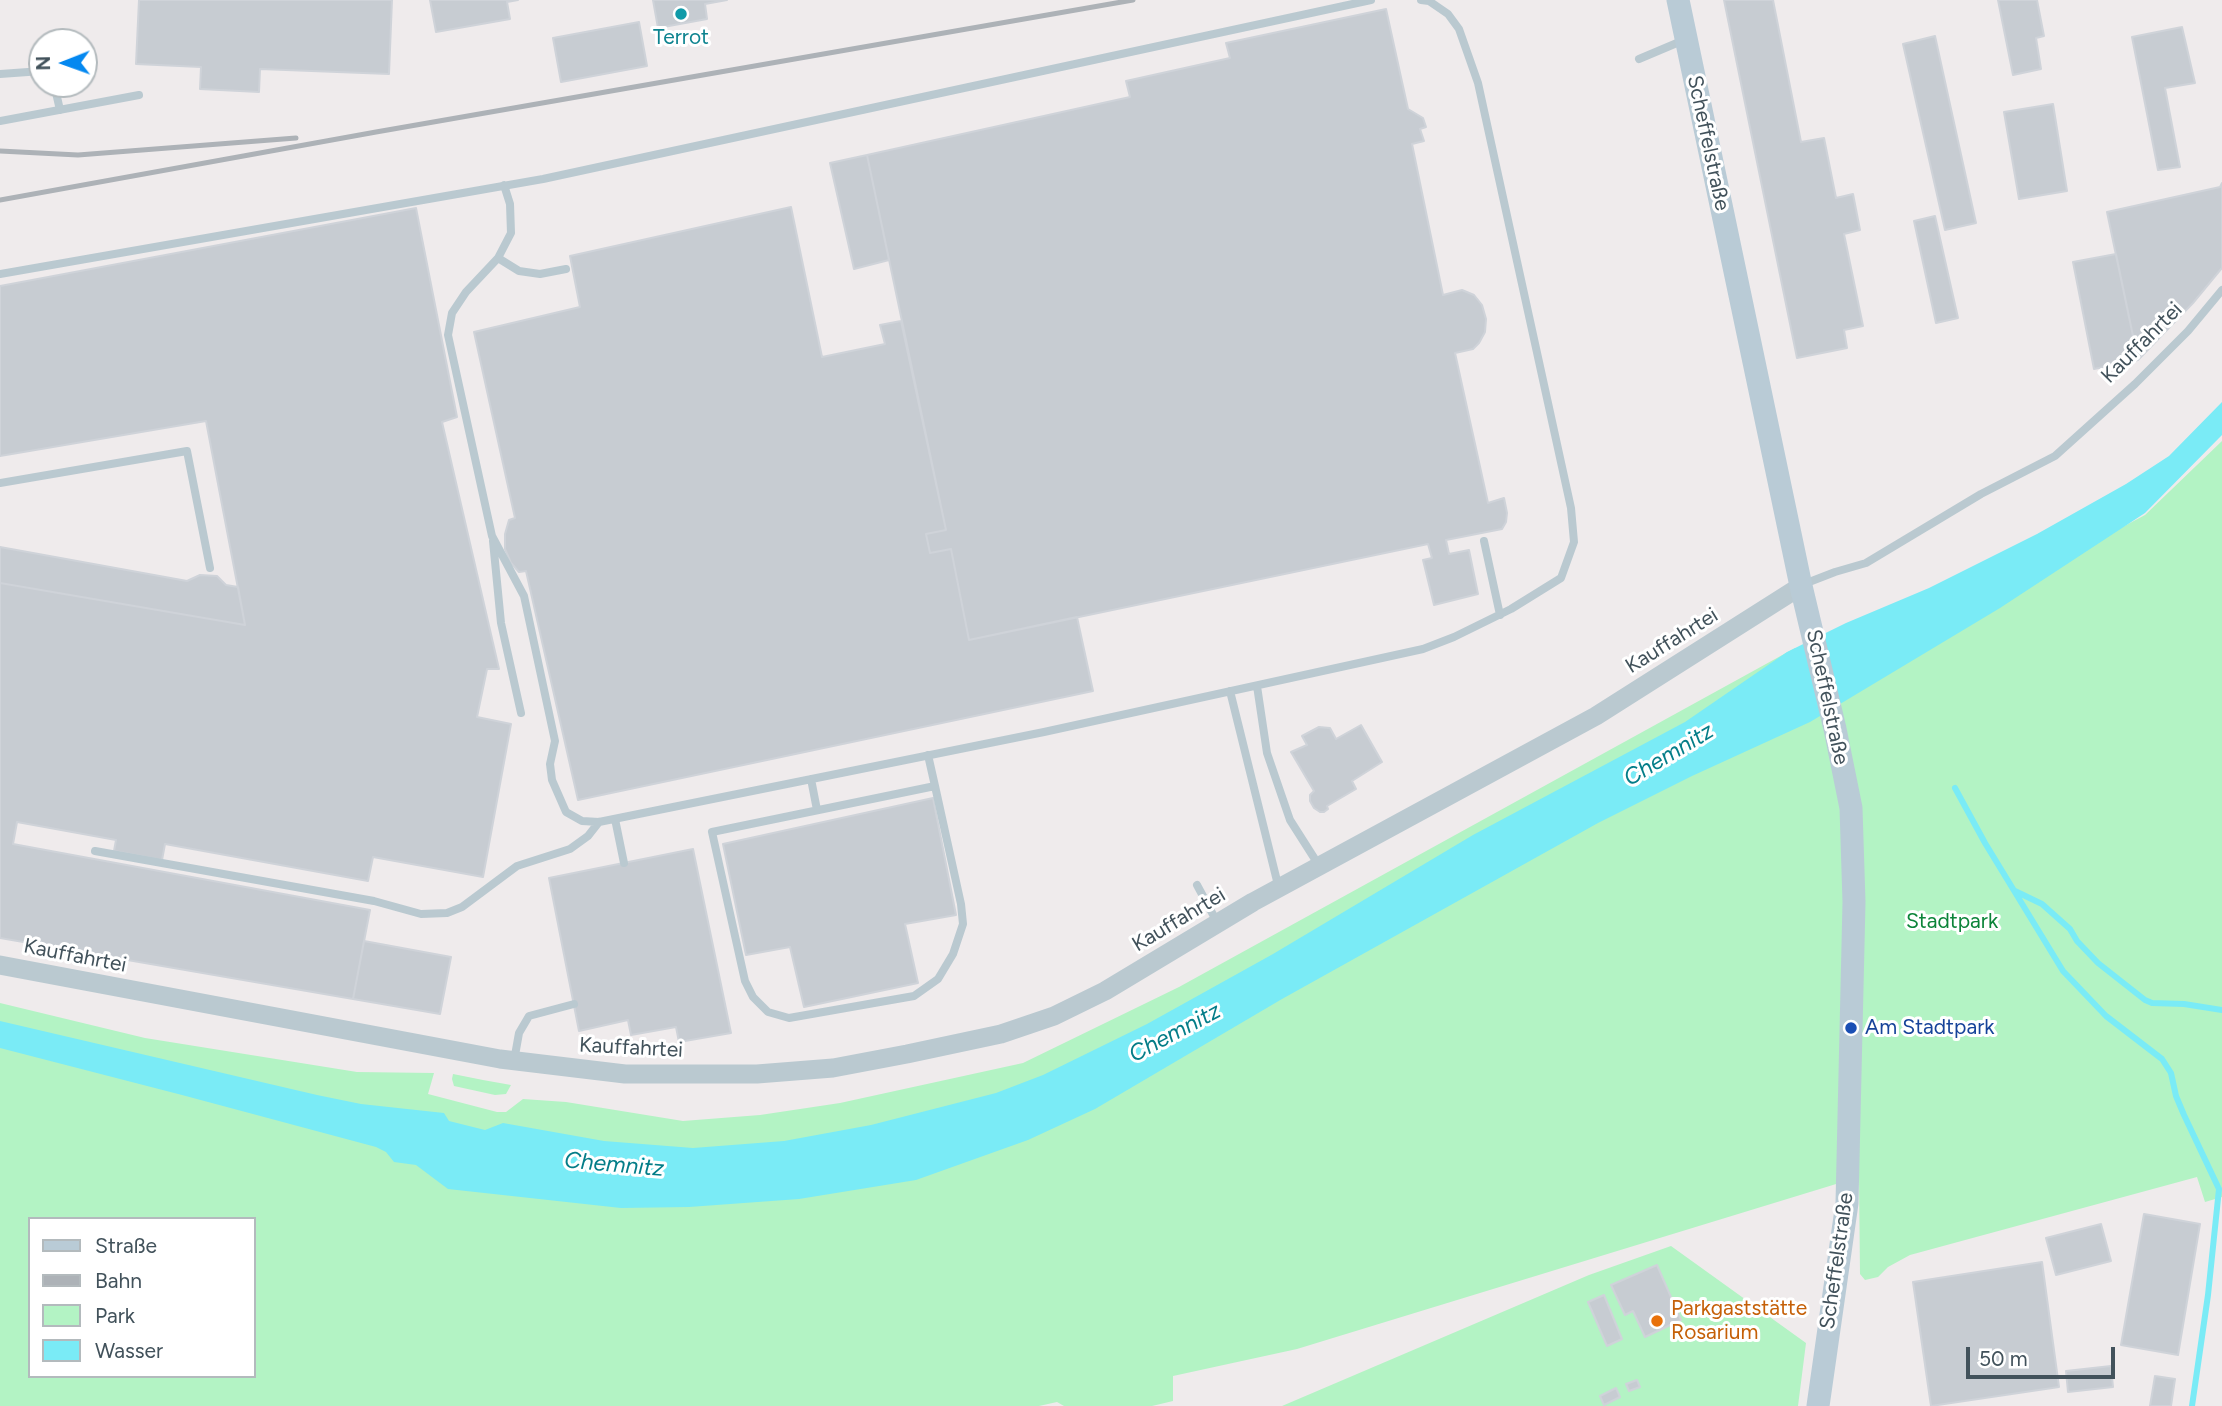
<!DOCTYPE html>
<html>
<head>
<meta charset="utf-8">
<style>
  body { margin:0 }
  #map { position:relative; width:2222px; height:1406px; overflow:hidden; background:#efebec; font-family:Figtree,sans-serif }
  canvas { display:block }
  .legend { position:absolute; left:28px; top:1217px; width:228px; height:161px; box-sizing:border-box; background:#fff; border:2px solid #b3babd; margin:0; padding:9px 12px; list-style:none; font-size:21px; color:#42525b }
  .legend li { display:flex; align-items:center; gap:14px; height:35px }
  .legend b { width:35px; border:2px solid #b3babd }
  .north { position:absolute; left:28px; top:28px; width:70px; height:70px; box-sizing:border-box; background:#fff; border:2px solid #b3babd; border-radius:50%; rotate:269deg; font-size:19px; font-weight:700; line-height:28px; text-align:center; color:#42525b }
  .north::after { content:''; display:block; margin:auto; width:24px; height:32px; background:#0488f0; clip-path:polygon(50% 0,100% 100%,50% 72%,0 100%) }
  .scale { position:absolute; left:1966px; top:1347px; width:149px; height:32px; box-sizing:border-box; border:4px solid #42525b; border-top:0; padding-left:9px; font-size:21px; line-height:24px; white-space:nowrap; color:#42525b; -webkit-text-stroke:5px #fff; paint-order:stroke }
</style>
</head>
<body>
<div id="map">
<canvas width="2222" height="1406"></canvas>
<ul class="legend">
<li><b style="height:9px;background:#b9cbd6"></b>Straße</li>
<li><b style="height:9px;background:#adb2b7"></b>Bahn</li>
<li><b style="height:19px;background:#b3f3c4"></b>Park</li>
<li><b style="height:19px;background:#7aebf6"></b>Wasser</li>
</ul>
<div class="north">N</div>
<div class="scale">50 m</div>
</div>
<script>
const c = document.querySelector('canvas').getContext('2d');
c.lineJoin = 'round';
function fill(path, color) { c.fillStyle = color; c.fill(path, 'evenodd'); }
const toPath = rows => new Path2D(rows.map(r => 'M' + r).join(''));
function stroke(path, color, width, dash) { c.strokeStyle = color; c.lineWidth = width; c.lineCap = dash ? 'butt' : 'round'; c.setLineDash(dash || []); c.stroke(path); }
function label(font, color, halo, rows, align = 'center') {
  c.font = font + ' Figtree,sans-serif'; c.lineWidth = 6; c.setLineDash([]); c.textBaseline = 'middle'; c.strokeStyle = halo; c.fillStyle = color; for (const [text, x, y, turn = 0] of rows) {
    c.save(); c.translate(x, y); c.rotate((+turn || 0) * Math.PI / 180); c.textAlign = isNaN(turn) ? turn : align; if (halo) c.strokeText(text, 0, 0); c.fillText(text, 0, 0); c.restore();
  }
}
fill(toPath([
  [2222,441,2222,1197,2205,1202,2197,1177,1910,1255,1888,1267,1878,1277,1865,1280,1860,1274,1859,1177,1297,1349,1173,1376,1173,1401,1152,1406,1064,1406,1057,1402,1039,1406,0,1406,0,1003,145,1038,357,1072,434,1073,428,1094,497,1112,506,1112,523,1099,566,1102,683,1121,760,1115,840,1103,1023,1063,1179,987,1795,648,1839,678,2145,515],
  [30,1219,254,1219,254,1376,30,1376],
  [453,1074,483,1080,511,1085,506,1094,495,1095,454,1086,452,1079],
  [1671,1246,1806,1343,1798,1406,1282,1406,1589,1275]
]), '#b3f3c4');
fill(toPath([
  [2222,402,2222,435,2145,513,2000,608,1810,722,1692,776,1598,823,1282,999,1095,1109,1028,1140,916,1180,799,1199,689,1207,621,1208,448,1189,416,1165,394,1162,386,1152,376,1147,182,1095,0,1048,0,1021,317,1095,361,1104,444,1113,449,1121,485,1130,503,1123,604,1141,693,1148,784,1141,871,1125,996,1093,1043,1075,1147,1024,1273,954,1473,835,1685,722,1787,652,1846,623,1929,588,2037,534,2126,484,2169,456]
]), '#7aebf6');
stroke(toPath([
  [1955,788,1985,843,2063,971,2106,1016,2162,1059,2171,1073,2176,1096,2184,1115,2219,1189,2208,1295,2192,1406],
  [2015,891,2042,904,2070,929,2077,941,2098,963,2145,1000,2152,1003,2184,1004,2222,1010]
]), '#7aebf6', 6);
const building = toPath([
  [139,0,392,0,389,74,260,69,259,92,200,89,201,67,136,64,139,0],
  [430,0,518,0,507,2,510,19,436,32,430,0],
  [653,0,727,0,705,4,707,19,658,28,653,0],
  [1724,0,1773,0,1801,142,1824,138,1836,198,1853,194,1860,230,1844,234,1863,326,1844,330,1847,348,1797,358,1724,0],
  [1998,0,2037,0,2044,36,2036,38,2041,69,2013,75,1998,0],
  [1386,9,1408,109,1423,118,1426,127,1420,129,1424,141,1412,144,1443,295,1462,290,1474,295,1482,305,1486,319,1485,332,1479,343,1473,349,1455,353,1488,503,1504,498,1507,513,1506,522,1502,529,1446,540,1449,554,1469,550,1478,594,1434,605,1423,560,1432,558,1428,544,969,640,951,549,930,553,926,534,946,530,867,155,1130,97,1126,81,1230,58,1226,43,1386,9],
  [639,22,647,66,561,82,553,38,639,22],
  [2182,27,2195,83,2165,88,2180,167,2158,170,2132,37,2182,27],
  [1935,36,1976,223,1945,230,1903,44,1935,36],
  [2053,104,2067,191,2019,199,2004,112,2053,104],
  [867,155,889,260,854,269,830,163,867,155],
  [2222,183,2222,268,2193,303,2138,360,2107,212,2220,187,2222,183],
  [791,207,822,357,885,344,880,325,901,321,946,530,926,534,930,553,951,549,969,640,1077,617,1093,691,578,800,526,571,519,572,511,563,505,549,505,534,509,520,515,518,474,332,580,307,570,256,791,207],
  [416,208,457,417,442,422,499,669,487,669,477,717,511,724,483,877,373,857,368,881,165,844,162,860,114,851,116,840,17,822,13,844,370,910,353,999,0,938,0,583,245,625,206,421,0,456,0,286,416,208],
  [1935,216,1958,318,1936,323,1914,221,1935,216],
  [2116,254,2138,360,2094,369,2073,262,2116,254],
  [0,547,187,581,200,575,217,576,226,585,238,587,245,625,0,583,0,547],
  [1361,725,1382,762,1352,781,1356,789,1327,806,1328,809,1324,812,1320,812,1314,808,1310,801,1310,795,1314,791,1291,752,1307,745,1302,736,1319,727,1330,728,1336,739,1361,725],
  [933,798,956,915,905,924,918,983,804,1007,790,947,746,955,723,844,933,798],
  [693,849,731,1033,679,1042,676,1027,631,1035,628,1020,579,1031,549,878,693,849],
  [364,941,451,957,440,1014,353,999,364,941],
  [2144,1214,2200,1224,2178,1355,2121,1345,2144,1214],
  [2101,1224,2111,1261,2056,1275,2046,1238,2101,1224],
  [2042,1262,2059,1387,1931,1406,1913,1282,2042,1262],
  [1657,1265,1681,1320,1645,1337,1633,1311,1625,1315,1611,1285,1657,1265],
  [1604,1295,1622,1339,1607,1346,1588,1302,1604,1295],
  [2111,1366,2113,1387,2068,1392,2066,1371,2111,1366],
  [2155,1376,2175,1379,2171,1406,2150,1406,2155,1376],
  [1637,1380,1640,1387,1629,1391,1626,1384,1637,1380],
  [1616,1388,1620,1397,1604,1405,1600,1396,1616,1388]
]);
fill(building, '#c7ccd2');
stroke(building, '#cfd3d9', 2);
stroke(toPath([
  [1639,59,1684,40],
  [0,74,42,71],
  [54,84,60,110],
  [0,121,139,95],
  [504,185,510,204,511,233,498,258,466,292,452,313,448,335,492,536,524,596,555,741,550,764,552,780,566,812,582,821,599,822,1044,732,1423,649,1454,637,1511,609,1561,578,1574,542,1571,508,1478,83,1459,29,1448,14,1429,1,1421,0],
  [498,258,519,271,540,274,566,269],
  [0,274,543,179,1371,0],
  [0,483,187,451,210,568],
  [493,541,501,623,521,713],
  [1484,541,1500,615],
  [1804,584,1835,572,1866,563,1981,494,2055,456,2135,384,2188,331,2222,290],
  [1257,686,1267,753,1290,820,1318,864],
  [1230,691,1279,889],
  [928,755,935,786,961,904,963,924,953,954,938,979,914,996,789,1018,768,1012,753,997,745,981,712,832,935,786],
  [811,779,817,810],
  [615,819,624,863],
  [95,851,374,901,421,914,447,913,462,907,517,866,570,849,588,836,599,822],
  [1197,885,1217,922],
  [514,1061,519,1033,529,1016,574,1004]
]), '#bac9d0', 8);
stroke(toPath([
  [0,965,500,1059,625,1074,757,1074,833,1068,907,1054,1001,1034,1054,1016,1105,991,1253,902,1596,716,1801,586]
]), '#bac9d0', 19);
stroke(toPath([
  [1678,0,1801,586,1835,729,1851,808,1854,902,1847,1203,1818,1406]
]), '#b9cbd6', 23);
stroke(toPath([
  [0,151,78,155,296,138],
  [0,200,376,132,1133,0]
]), '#adb2b7', 5);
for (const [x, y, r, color] of [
  [681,14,7,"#0f9aa8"],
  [1851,1028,7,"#1a4fb4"],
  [1657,1321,7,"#e8710a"]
]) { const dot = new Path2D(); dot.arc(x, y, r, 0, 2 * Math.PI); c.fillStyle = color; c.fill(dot); stroke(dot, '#fff', 2.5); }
label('21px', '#0d838f', '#fff', [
  ["Terrot",681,38]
]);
label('21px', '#42525b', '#fff', [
  ["Scheffelstraße",1708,143,78],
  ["Kauffahrtei",2142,343,-45],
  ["Kauffahrtei",1672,641,-32],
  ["Scheffelstraße",1827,697,78],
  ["Kauffahrtei",1179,920,-31],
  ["Kauffahrtei",75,956,11],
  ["Kauffahrtei",631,1048,3],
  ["Scheffelstraße",1837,1261,-82]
]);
label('21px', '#0c8439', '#fff', [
  ["Stadtpark",1952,922]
]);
label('21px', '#164399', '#fff', [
  ["Am Stadtpark",1865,1028]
], 'left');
label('21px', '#c56008', '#fff', [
  ["Parkgaststätte",1671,1309],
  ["Rosarium",1671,1333]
], 'left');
label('italic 23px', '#047d88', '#fff', [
  ["Chemnitz",1669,755,-31],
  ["Chemnitz",1175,1033,-28],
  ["Chemnitz",614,1165,5]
]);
</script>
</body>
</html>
